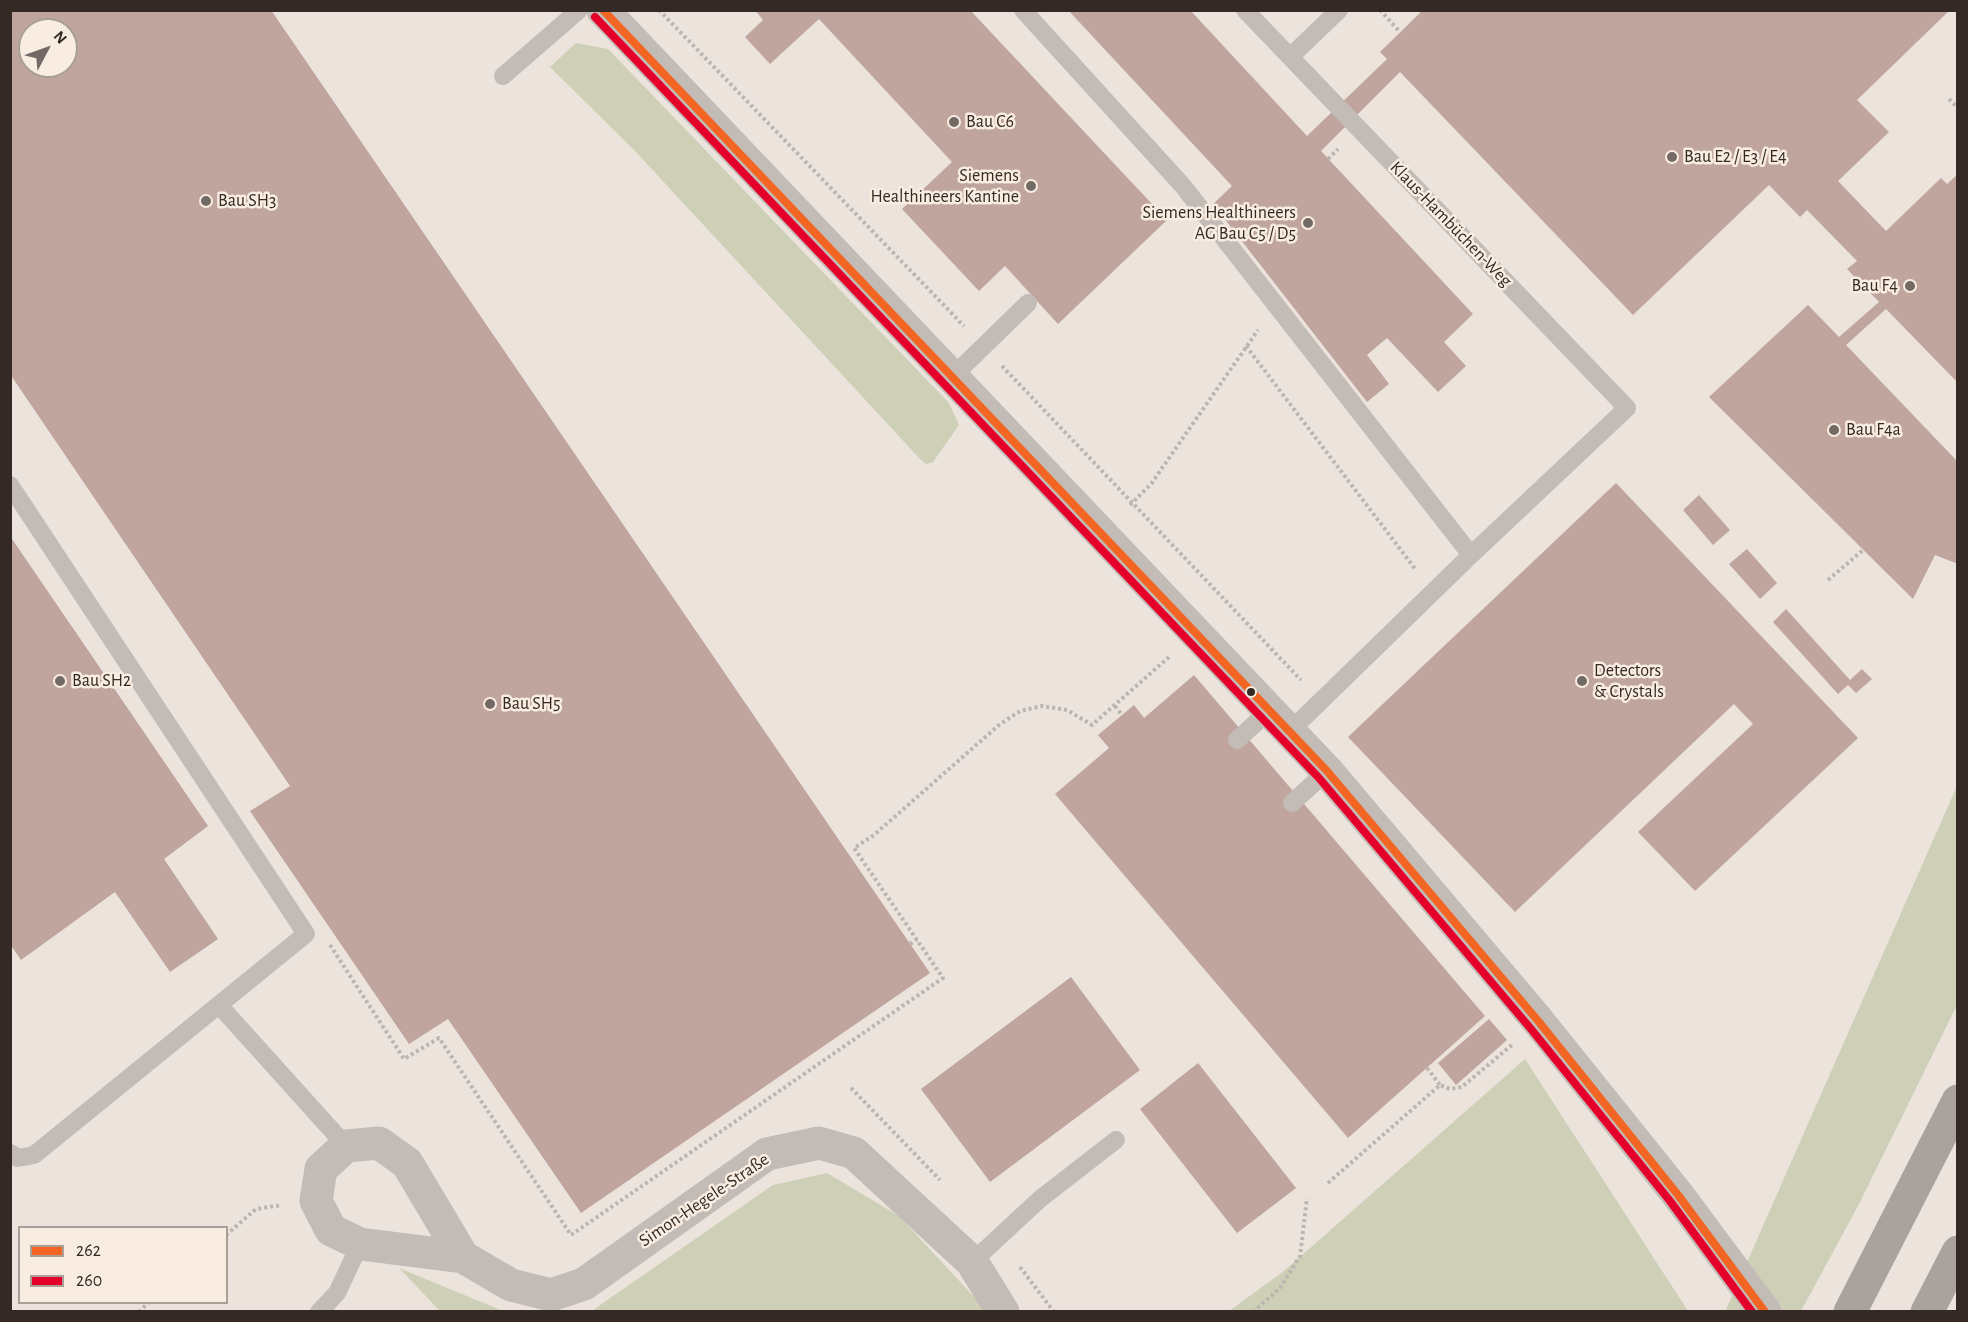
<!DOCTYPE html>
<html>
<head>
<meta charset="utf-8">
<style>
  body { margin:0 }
  #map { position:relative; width:1968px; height:1322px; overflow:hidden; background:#ebe3dc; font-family:"Alegreya Sans",sans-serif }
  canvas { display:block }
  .frame { position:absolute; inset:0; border:12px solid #342925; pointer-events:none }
  .legend { position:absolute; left:18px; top:1226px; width:210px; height:78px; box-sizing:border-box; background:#f9ede2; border:2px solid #aa9f96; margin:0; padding:8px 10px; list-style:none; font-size:18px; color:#342925 }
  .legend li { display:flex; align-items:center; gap:12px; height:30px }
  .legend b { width:30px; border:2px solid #aa9f96 }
  .north { position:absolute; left:18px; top:18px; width:60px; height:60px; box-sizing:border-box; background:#f9ede2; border:2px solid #aa9f96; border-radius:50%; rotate:49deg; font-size:16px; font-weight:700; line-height:24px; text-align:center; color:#342925 }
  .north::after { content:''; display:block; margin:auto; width:21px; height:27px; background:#746a65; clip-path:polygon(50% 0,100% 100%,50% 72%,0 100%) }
</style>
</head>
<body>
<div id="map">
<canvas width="1968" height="1322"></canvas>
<div class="frame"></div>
<ul class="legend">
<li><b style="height:8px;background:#f26522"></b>262</li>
<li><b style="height:8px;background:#e4002b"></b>260</li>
</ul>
<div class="north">N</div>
</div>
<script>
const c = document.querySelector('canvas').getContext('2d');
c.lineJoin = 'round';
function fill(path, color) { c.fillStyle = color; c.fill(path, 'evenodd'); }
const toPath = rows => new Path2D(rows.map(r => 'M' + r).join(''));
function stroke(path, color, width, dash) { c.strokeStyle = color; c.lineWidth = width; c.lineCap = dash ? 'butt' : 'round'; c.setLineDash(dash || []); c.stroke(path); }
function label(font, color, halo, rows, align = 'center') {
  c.font = font + ' "Alegreya Sans",sans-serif'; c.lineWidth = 5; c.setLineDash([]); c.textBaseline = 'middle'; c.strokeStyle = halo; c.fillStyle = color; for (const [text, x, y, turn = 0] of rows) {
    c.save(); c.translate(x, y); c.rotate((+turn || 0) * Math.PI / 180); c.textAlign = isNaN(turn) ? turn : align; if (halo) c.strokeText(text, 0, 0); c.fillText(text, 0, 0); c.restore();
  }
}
fill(toPath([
  [576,43,608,49,949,403,959,425,933,462,926,464,920,459,636,152,550,67],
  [1957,786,1957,1005,1858,1206,1801,1311,1725,1312],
  [1525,1059,1688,1311,1229,1311,1284,1271],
  [827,1173,899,1216,978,1301,985,1312,590,1312,773,1185],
  [399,1268,503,1311,440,1311]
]), '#cdd0b6');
fill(toPath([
  [10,10,271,10,930,973,581,1213,448,1019,409,1044,250,811,290,786,10,374],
  [30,30,66,30,66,66,30,66],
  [755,10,970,10,1167,220,1058,324,1005,266,979,291,902,209,952,162,819,19,770,64,745,37,763,20],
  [1068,10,1190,10,1307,136,1387,59,1380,52,1423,10,1950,10,1857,100,1889,132,1838,181,1886,231,1941,178,1947,184,1958,174,1958,383,1886,309,1846,345,1958,462,1958,564,1935,555,1913,599,1709,397,1808,305,1839,337,1879,302,1847,269,1857,261,1807,210,1800,217,1769,185,1633,315,1400,72,1321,151,1473,314,1444,342,1466,366,1438,392,1387,338,1367,355,1389,384,1367,402,1213,204,1232,186],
  [1616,483,1858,738,1695,891,1638,832,1753,724,1734,704,1515,912,1348,737],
  [1699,495,1730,530,1713,545,1683,510],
  [10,536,208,826,164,859,218,939,170,972,115,892,21,960,10,944],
  [1747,549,1777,583,1760,599,1729,564],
  [1786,609,1850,680,1862,669,1872,679,1856,693,1848,685,1838,694,1773,622],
  [1194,675,1485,1016,1348,1138,1055,794,1109,748,1098,735,1134,705,1144,718],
  [1071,977,1140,1070,990,1182,921,1089],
  [1489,1019,1507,1040,1456,1085,1438,1063],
  [1198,1063,1296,1188,1237,1233,1140,1109]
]), '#bfa59d');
stroke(toPath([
  [659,10,964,326],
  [1380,10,1400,32],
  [1949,99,1958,108],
  [1328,159,1338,149],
  [1246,346,1416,570],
  [1002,366,1301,680],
  [1130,505,1151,484,1258,330],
  [1828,580,1863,550],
  [1115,706,1122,715],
  [910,944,917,939],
  [330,945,404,1059,439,1038,571,1235,943,978,854,848,874,835,999,725,1020,711,1042,706,1067,710,1092,725,1169,657],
  [1427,1068,1440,1085],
  [851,1088,940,1180],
  [1328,1183,1440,1085,1450,1089,1462,1087,1513,1044],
  [226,1235,256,1209,282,1205],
  [1020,1267,1054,1312],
  [139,1312,149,1302],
  [1253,1312,1280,1288,1300,1256,1307,1198]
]), '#bcb4af', 4, [3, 3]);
stroke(toPath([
  [1023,10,1183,186,1471,555],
  [1245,10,1627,408,1471,555,1290,731],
  [1290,57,1339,10],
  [503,76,579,10],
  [953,376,1028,303],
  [10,485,306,934,34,1155,18,1158,10,1153],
  [1237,740,1271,709],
  [1292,803,1327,771],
  [219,1005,346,1146],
  [972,1262,1040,1199,1116,1140],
  [319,1312,337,1293,360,1244]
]), '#c3bbb6', 18);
stroke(toPath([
  [603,10,1327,771,1539,1022,1678,1195,1765,1312],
  [379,1143,407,1163,463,1257,360,1244,331,1230,316,1201,321,1169,346,1146,379,1143],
  [463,1257,511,1285,551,1295,584,1284,767,1154,819,1143,854,1153,972,1262,1003,1312]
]), '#c3bbb6', 33);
stroke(toPath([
  [1850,1312,1958,1101],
  [1927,1312,1958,1252]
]), '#aaa29c', 33);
stroke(toPath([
  [603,10,1327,771,1539,1022,1678,1195,1765,1312]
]), '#f26522', 8);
stroke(toPath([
  [595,17,1319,778,1531,1029,1670,1201,1752,1312]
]), '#e4002b', 8);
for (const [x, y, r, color] of [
  [954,122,6,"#746a65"],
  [1672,157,6,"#746a65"],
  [1031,186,6,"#746a65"],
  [206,201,6,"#746a65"],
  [1308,223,6,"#746a65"],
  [1910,286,6,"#746a65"],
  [1834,430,6,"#746a65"],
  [60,681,6,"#746a65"],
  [1582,681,6,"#746a65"],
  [1251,692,5,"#342925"],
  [490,704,6,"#746a65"]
]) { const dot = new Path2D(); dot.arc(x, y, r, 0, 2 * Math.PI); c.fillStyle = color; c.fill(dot); stroke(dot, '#f9ede2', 2); }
label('18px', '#342925', '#f9ede2', [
  ["Bau C6",966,122],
  ["Bau E2 / E3 / E4",1684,157],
  ["Siemens",1019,176,"right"],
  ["Healthineers Kantine",1019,197,"right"],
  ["Bau SH3",218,201],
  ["Siemens Healthineers",1296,213,"right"],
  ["AG Bau C5 / D5",1296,234,"right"],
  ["Bau F4",1898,286,"right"],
  ["Bau F4a",1846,430],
  ["Detectors",1594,671],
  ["& Crystals",1594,692],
  ["Bau SH2",72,681],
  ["Bau SH5",502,704]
], 'left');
label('18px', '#342925', '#f9ede2', [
  ["Klaus-Hambüchen-Weg",1451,224,46],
  ["Simon-Hegele-Straße",704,1200,-34]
]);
</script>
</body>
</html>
